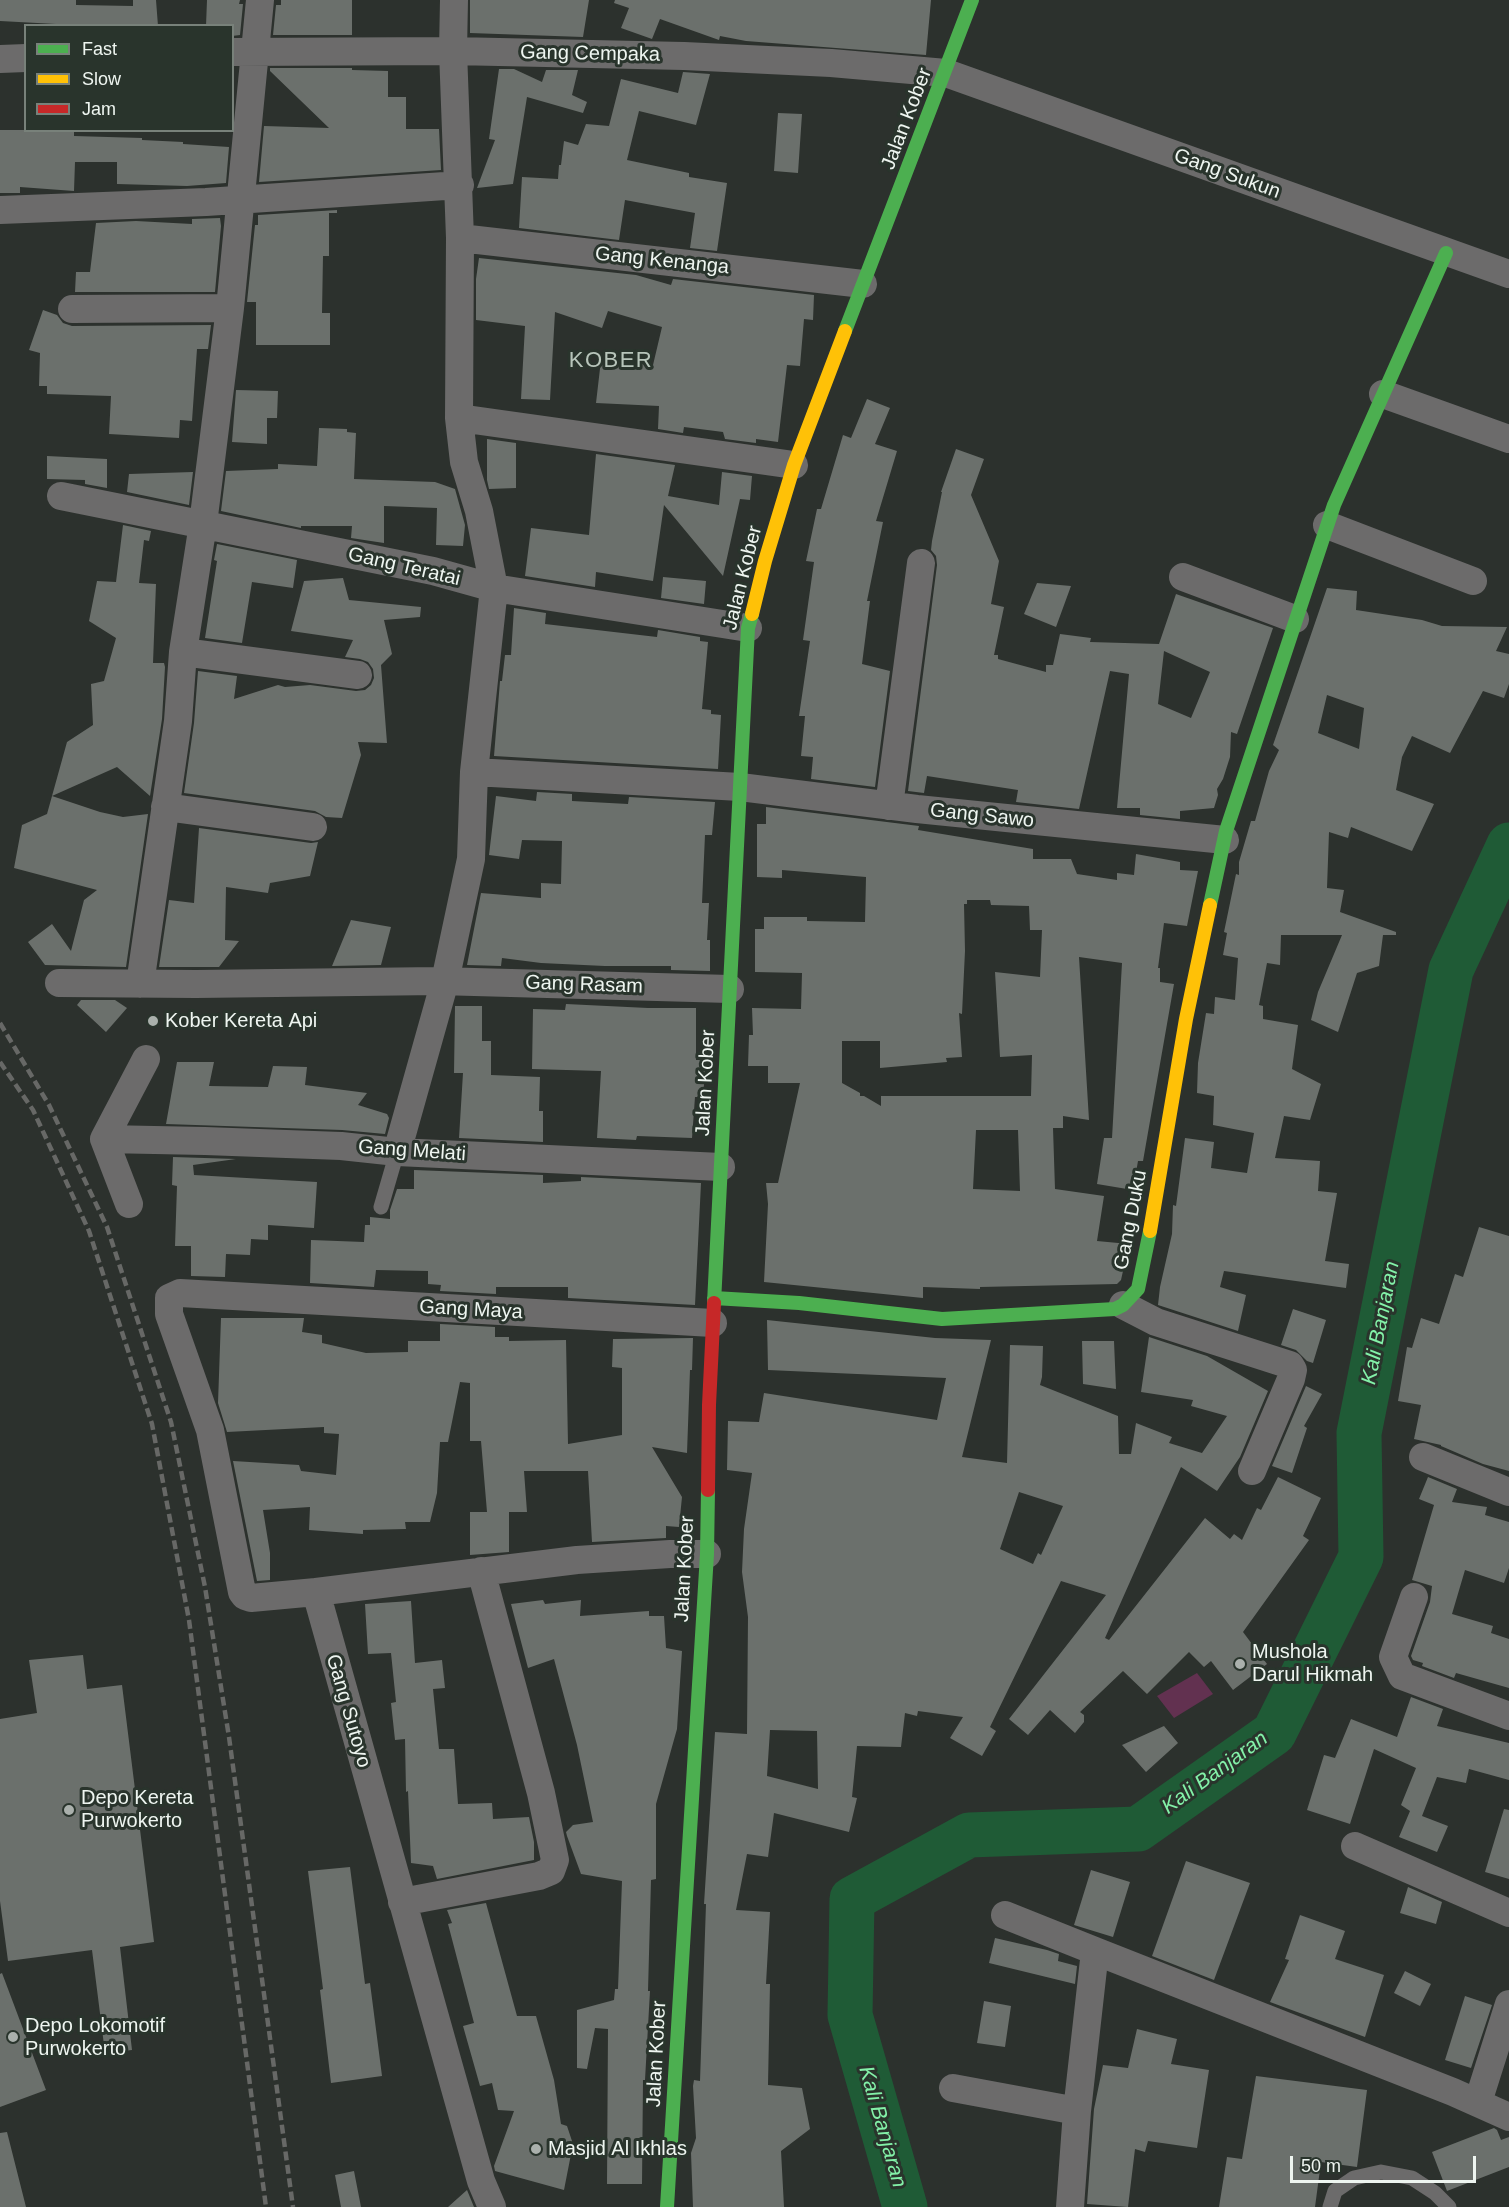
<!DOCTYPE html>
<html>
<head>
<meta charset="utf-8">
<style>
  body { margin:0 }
  #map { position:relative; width:1509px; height:2207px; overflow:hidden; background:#2c312d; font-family:Helvetica,sans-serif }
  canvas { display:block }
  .legend { position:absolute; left:24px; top:24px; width:210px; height:108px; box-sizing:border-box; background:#29342c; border:2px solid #78817a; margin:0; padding:8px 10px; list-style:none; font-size:18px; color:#eef5f0 }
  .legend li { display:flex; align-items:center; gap:12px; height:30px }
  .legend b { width:30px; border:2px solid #78817a }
  .scale { position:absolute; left:1290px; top:2156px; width:186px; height:27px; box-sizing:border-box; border:3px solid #eef5f0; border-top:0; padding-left:8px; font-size:18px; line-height:21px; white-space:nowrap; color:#eef5f0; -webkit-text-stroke:4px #29342c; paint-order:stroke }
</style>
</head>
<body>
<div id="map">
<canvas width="1509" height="2207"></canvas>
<ul class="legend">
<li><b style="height:8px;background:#4caf50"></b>Fast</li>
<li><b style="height:8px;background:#ffc107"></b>Slow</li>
<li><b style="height:8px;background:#c62828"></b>Jam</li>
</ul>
<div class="scale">50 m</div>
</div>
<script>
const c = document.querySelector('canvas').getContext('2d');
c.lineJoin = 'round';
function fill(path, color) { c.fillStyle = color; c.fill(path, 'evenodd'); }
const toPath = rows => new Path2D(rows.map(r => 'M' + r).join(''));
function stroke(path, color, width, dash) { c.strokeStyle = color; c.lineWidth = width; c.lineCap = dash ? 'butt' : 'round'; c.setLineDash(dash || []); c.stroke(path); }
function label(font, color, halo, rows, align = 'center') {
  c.font = font + ' Helvetica,sans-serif'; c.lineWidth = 6; c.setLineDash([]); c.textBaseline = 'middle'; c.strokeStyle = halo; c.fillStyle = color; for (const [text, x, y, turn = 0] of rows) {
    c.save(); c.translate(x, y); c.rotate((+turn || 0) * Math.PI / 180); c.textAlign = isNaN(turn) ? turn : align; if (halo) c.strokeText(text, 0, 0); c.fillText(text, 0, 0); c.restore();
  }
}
fill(toPath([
  [1197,1673,1213,1694,1174,1718,1157,1696]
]), '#623150');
stroke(toPath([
  [905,2207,850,2015,852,1899,969,1835,1138,1829,1274,1733,1361,1557,1359,1433,1451,970,1509,845]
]), '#1f5b36', 45);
fill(toPath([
  [0,0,76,0,76,5,133,6,133,0,156,0,158,26,93,26,0,21],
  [207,0,240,0,239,4,243,4,240,35,232,36,232,26,206,26],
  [281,0,352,0,352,35,273,35,276,5,281,5],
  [470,0,589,0,583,37,470,33],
  [615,0,931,0,926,55,746,41,720,36,719,40,660,19,652,39,621,28,629,8,614,3],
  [270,68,352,68,352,70,388,71,388,97,406,97,406,129,439,129,441,170,259,182,264,126,329,128,270,71],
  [499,69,514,69,542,82,546,70,578,70,572,95,587,102,583,113,527,97,513,184,477,188,495,140,489,139],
  [683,72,710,74,696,125,639,111,627,160,689,173,689,177,727,183,717,251,690,248,695,213,625,200,619,240,519,228,522,177,558,179,559,165,561,165,564,141,578,145,586,124,609,126,621,79,678,93],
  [778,113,802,114,798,173,774,171],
  [0,130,74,130,74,136,142,138,142,140,183,142,183,144,229,147,226,183,187,186,117,184,117,162,75,162,74,191,20,187,20,193,0,193],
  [337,210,337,213,329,213,329,256,323,256,322,313,330,313,330,345,256,345,256,302,247,302,255,225,258,225,258,215],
  [220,218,221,226,215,292,75,292,76,272,90,272,96,223,136,221,192,224,192,219],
  [479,258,636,275,671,285,673,279,814,295,813,320,804,319,800,366,787,365,778,442,756,439,756,443,725,439,723,432,684,427,683,433,658,429,659,406,596,403,601,360,653,365,662,327,608,311,602,328,555,312,550,400,521,399,525,326,476,320,476,279],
  [43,310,57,315,63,323,72,326,211,325,208,349,197,349,192,421,180,420,179,438,109,434,111,396,47,394,47,386,39,386,40,353,29,350],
  [236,390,278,391,277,418,267,418,267,444,232,442],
  [867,399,890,408,875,444,897,451,876,521,883,522,867,601,870,601,862,664,890,671,875,787,811,779,813,757,801,756,805,716,799,716,810,641,803,640,814,562,806,561,817,509,821,509,843,435,851,438],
  [319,428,347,429,347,432,356,433,354,479,435,482,455,489,465,525,463,546,436,545,437,508,384,506,384,543,351,538,352,526,301,526,301,528,221,511,226,471,278,469,278,464,317,466],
  [487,439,516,443,516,488,489,489,487,480],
  [956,449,984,459,971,495,999,561,991,604,1004,607,994,655,998,655,998,659,1046,672,1046,665,1053,665,1060,634,1091,638,1090,642,1159,644,1176,594,1273,628,1237,734,1231,732,1230,757,1223,779,1217,789,1218,795,1214,808,1180,811,1180,819,1140,815,1140,808,1117,808,1129,674,1110,671,1079,809,1016,802,1018,790,927,776,924,793,908,791,937,565,936,556,931,550,932,541,942,492,941,492],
  [1164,651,1210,672,1191,718,1158,704],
  [596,454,675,465,668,496,719,505,722,472,752,476,750,500,740,499,723,576,664,505,653,581,596,572,595,587,525,576,531,528,589,535],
  [47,456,107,459,107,488,85,484,85,480,47,479],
  [193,472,189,505,127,492,129,474],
  [123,525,151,531,149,541,144,540,139,583,156,584,153,663,164,663,165,667,162,719,150,796,117,767,52,796,67,742,93,725,91,684,104,681,116,638,89,621,97,581,116,582],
  [217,544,297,560,293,588,252,582,242,643,205,638,217,561,214,560],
  [663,577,706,581,704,604,661,598],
  [343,578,349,600,421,607,420,617,384,620,392,654,381,665,387,743,358,742,361,755,342,818,326,817,315,811,184,793,194,723,198,671,237,676,234,699,278,685,285,687,310,685,356,691,365,690,371,685,374,678,373,669,368,662,360,659,345,657,353,640,291,631,304,581],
  [1037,583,1071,586,1056,627,1024,614],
  [1327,588,1357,591,1356,610,1422,620,1442,626,1507,627,1496,651,1509,654,1509,684,1504,698,1483,691,1450,753,1412,736,1402,757,1396,790,1434,804,1412,851,1351,827,1348,838,1329,832,1327,888,1344,890,1340,912,1396,932,1396,935,1383,935,1379,966,1357,973,1338,1032,1311,1020,1318,992,1342,935,1281,935,1280,965,1267,963,1259,1005,1263,1006,1263,1019,1298,1025,1292,1069,1321,1084,1310,1120,1284,1116,1275,1158,1320,1161,1318,1191,1337,1193,1325,1261,1349,1264,1346,1288,1224,1271,1220,1287,1246,1295,1238,1331,1158,1305,1160,1287,1172,1234,1173,1205,1176,1206,1185,1138,1214,1142,1211,1168,1247,1173,1254,1133,1213,1125,1214,1096,1197,1093,1198,1063,1206,1013,1214,1014,1215,997,1235,1000,1238,958,1223,955,1227,933,1224,932,1236,874,1239,875,1239,862,1251,821,1255,821,1269,771,1279,750,1273,745],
  [1327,695,1364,708,1359,749,1318,733],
  [514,608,546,613,545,624,657,637,658,630,700,637,700,641,708,642,702,709,711,710,711,714,721,715,718,769,494,756,500,681,502,681,505,655,511,655],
  [537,792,572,794,572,801,628,804,629,797,715,802,712,835,705,835,702,903,709,903,707,940,710,940,710,971,671,970,671,966,605,966,541,963,502,958,501,966,467,965,481,893,541,898,541,883,561,884,562,841,522,840,519,859,489,855,496,796,536,801],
  [52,796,100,812,123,817,148,814,126,967,45,965,28,942,52,924,71,951,84,900,97,890,14,868,22,825,47,814],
  [766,807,919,826,918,830,1033,849,1033,859,1071,859,1077,874,1117,880,1117,873,1134,875,1136,854,1180,862,1180,870,1198,871,1187,926,1164,923,1158,968,1160,968,1160,982,1174,984,1143,1161,1138,1161,1133,1190,1097,1184,1104,1138,1112,1138,1122,963,1079,957,1089,1120,1063,1116,1063,1128,1053,1128,1055,1189,1104,1196,1097,1241,1129,1244,1121,1280,1117,1284,980,1287,980,1289,923,1287,923,1298,764,1282,768,1204,766,1183,778,1183,800,1083,768,1083,768,1066,748,1066,749,1035,753,1035,752,1008,801,1009,802,973,755,972,755,929,764,929,764,917,807,917,807,921,865,922,866,877,782,870,782,878,757,877,757,824,766,824],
  [967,900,990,900,991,905,1029,906,1030,930,1042,930,1040,977,995,972,1000,1057,1032,1055,1031,1096,881,1096,881,1106,864,1096,860,1096,860,1093,842,1083,842,1041,880,1041,880,1068,947,1062,946,1058,962,1057,959,1013,962,1014,965,951,964,904,967,904],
  [976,1130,1018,1130,1020,1191,973,1189],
  [199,828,311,843,318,842,310,876,270,883,268,893,226,887,225,940,239,941,219,967,159,967,169,900,194,903],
  [351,920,391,927,381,965,332,966],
  [81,1000,115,1000,127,1008,106,1032,77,1005],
  [566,1004,648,1008,696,1008,696,1060,706,1060,703,1097,695,1097,692,1138,637,1136,636,1140,597,1138,601,1071,532,1069,533,1009,565,1010],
  [455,1006,482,1006,482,1041,491,1041,491,1075,540,1077,539,1111,543,1111,543,1142,459,1138,463,1073,454,1073],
  [177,1062,214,1062,209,1086,268,1087,273,1066,307,1067,305,1085,367,1093,358,1105,387,1114,389,1118,385,1134,342,1130,166,1124],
  [173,1157,236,1159,193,1165,194,1175,317,1182,314,1228,268,1225,268,1240,251,1239,250,1255,226,1254,225,1277,191,1276,191,1246,175,1246,177,1186,172,1185],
  [414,1170,543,1175,543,1183,581,1181,581,1177,701,1183,695,1305,568,1298,568,1287,496,1287,496,1294,440,1291,441,1285,428,1284,428,1271,376,1270,374,1287,310,1283,311,1240,364,1242,365,1225,370,1225,370,1217,390,1219,390,1210,397,1189,414,1189],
  [1479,1227,1509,1236,1509,1471,1483,1464,1441,1446,1441,1445,1414,1439,1421,1405,1398,1401,1407,1347,1412,1348,1421,1318,1439,1324,1455,1274,1463,1277],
  [1293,1309,1326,1320,1313,1363,1307,1361,1296,1350,1281,1345],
  [221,1318,304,1318,302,1332,322,1335,322,1343,366,1353,408,1352,408,1341,440,1341,440,1324,495,1327,495,1337,509,1337,509,1341,566,1340,568,1444,622,1435,622,1368,612,1367,613,1339,693,1338,692,1370,690,1370,687,1453,652,1447,682,1497,679,1527,666,1526,666,1538,592,1542,588,1471,524,1471,527,1512,509,1512,509,1552,470,1555,470,1512,487,1512,481,1441,470,1441,470,1383,460,1382,448,1442,440,1442,437,1493,430,1522,405,1522,406,1529,363,1530,363,1534,309,1530,310,1507,263,1510,270,1553,270,1580,257,1581,233,1461,299,1465,301,1471,336,1475,339,1434,324,1433,324,1427,227,1432,218,1403],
  [767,1320,935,1338,991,1340,962,1457,1007,1463,1010,1345,1043,1346,1042,1377,1040,1385,1118,1416,1119,1454,1131,1454,1136,1423,1172,1437,1169,1443,1202,1453,1227,1416,1191,1406,1193,1400,1141,1392,1149,1337,1207,1356,1268,1391,1240,1457,1217,1491,1181,1467,1105,1638,1109,1640,1205,1518,1230,1539,1234,1534,1242,1540,1257,1508,1261,1510,1278,1477,1321,1498,1303,1536,1309,1540,1243,1632,1267,1664,1233,1690,1211,1661,1204,1667,1189,1652,1147,1694,1123,1671,1080,1712,1084,1715,1084,1722,1075,1733,1050,1710,1028,1735,1009,1719,1106,1595,1061,1581,990,1727,996,1731,982,1756,950,1738,963,1717,918,1711,917,1716,905,1713,901,1747,857,1746,852,1797,857,1798,849,1832,774,1813,768,1857,747,1854,736,1910,770,1912,766,1984,770,1984,768,2085,802,2088,810,2129,781,2151,784,2207,693,2207,691,2153,696,2138,693,2086,694,2080,700,2081,706,1904,704,1904,715,1732,747,1734,748,1617,742,1572,744,1529,752,1473,727,1470,728,1421,759,1422,764,1393,937,1420,946,1378,768,1370],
  [1019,1492,1063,1506,1041,1555,1038,1553,1033,1564,1000,1549],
  [770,1730,817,1731,818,1789,767,1776],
  [1082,1341,1114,1341,1116,1389,1083,1384],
  [1306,1386,1322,1394,1304,1426,1307,1428,1292,1473,1272,1466],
  [1428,1477,1457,1489,1452,1502,1487,1507,1485,1515,1509,1522,1509,1568,1504,1583,1465,1570,1452,1614,1493,1626,1491,1633,1509,1639,1509,1688,1456,1673,1454,1678,1422,1666,1423,1663,1413,1660,1411,1656,1430,1602,1432,1586,1412,1580,1434,1505,1419,1499],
  [543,1600,545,1604,581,1600,580,1616,649,1611,649,1616,664,1616,666,1648,682,1651,677,1729,656,1804,656,1879,651,1880,648,1991,650,1991,645,2080,643,2080,642,2184,607,2184,608,2029,595,2028,587,2069,577,2068,577,2010,614,2000,615,1989,618,1989,622,1881,581,1874,567,1836,566,1832,573,1825,593,1822,577,1745,554,1659,528,1668,511,1604],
  [411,1601,415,1663,442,1660,445,1688,433,1689,439,1749,454,1749,458,1804,492,1803,493,1819,529,1817,534,1842,534,1860,437,1879,433,1866,411,1863,408,1791,406,1792,405,1739,395,1740,391,1703,396,1702,391,1653,368,1654,365,1604],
  [83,1655,87,1689,122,1685,154,1942,120,1947,132,2050,105,2053,92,1950,8,1961,0,1901,0,1719,37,1713,29,1660],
  [1411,1697,1443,1709,1437,1726,1509,1743,1509,1780,1469,1769,1466,1783,1437,1777,1422,1816,1448,1826,1437,1852,1399,1837,1410,1811,1401,1805,1416,1768,1374,1749,1350,1824,1307,1810,1324,1755,1335,1758,1351,1719,1397,1737],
  [1164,1726,1178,1743,1146,1772,1122,1745],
  [1504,1809,1509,1810,1509,1879,1485,1872],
  [1186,1861,1250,1883,1214,1980,1152,1956],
  [350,1867,365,1984,370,1983,382,2076,331,2083,320,1990,323,1989,308,1871],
  [1091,1870,1130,1882,1113,1937,1074,1925],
  [1408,1887,1442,1902,1436,1924,1400,1913],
  [486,1903,517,2016,536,2016,554,2080,561,2124,567,2126,573,2144,564,2190,495,2171,494,2166,514,2111,498,2110,492,2083,480,2086,463,2026,474,2023,448,1924,452,1923,447,1910],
  [1300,1915,1345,1931,1335,1959,1384,1975,1365,2037,1270,2002,1289,1960,1285,1959],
  [995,1938,1047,1950,1059,1954,1058,1961,1077,1966,1075,1984,989,1963],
  [1405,1971,1431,1984,1420,2006,1394,1993],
  [2,1973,46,2090,0,2107,0,1974],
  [1465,1996,1492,2005,1471,2068,1445,2060],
  [984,2001,1011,2006,1005,2047,977,2043],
  [1137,2029,1177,2039,1171,2064,1209,2070,1197,2148,1148,2141,1145,2152,1135,2149,1128,2207,1087,2204,1094,2109,1103,2065,1128,2068],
  [1256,2076,1367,2090,1357,2167,1321,2162,1315,2207,1219,2207,1227,2157,1242,2159],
  [1494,2128,1497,2130,1501,2140,1509,2137,1509,2167,1447,2191,1432,2152],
  [7,2132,26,2207,0,2207,0,2133],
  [354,2171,361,2207,341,2207,335,2175],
  [467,2190,474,2207,448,2207]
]), '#6b706c');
stroke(toPath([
  [381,1207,397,1152],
  [1330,2207,1335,2191,1354,2178,1381,2172,1412,2178,1435,2193,1449,2207]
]), '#6c6b6b', 15);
stroke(toPath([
  [232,52,453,51,684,56,831,63,946,73,1509,274],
  [0,59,26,58],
  [0,210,206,202,460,185],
  [460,238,863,284],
  [72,309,230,308],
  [1383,394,1509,439],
  [459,418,794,465],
  [61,496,433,571,494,588,748,628],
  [1327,525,1473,581],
  [1183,577,1295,619],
  [183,652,358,675],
  [474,772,740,787,917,809,1225,840],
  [889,806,921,563],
  [165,807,313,827],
  [59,983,196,984,438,981,730,989],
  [140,984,178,721,183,652,203,524,230,308,260,0],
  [104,1139,205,1141,341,1146,397,1152,721,1167],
  [397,1152,445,981,471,859,474,772,494,588,479,511,464,462,459,418,460,238,453,51,454,0],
  [129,1204,104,1139,146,1059],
  [1123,1305,1156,1322,1290,1365,1293,1370,1291,1379,1252,1471],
  [1423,1457,1509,1492],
  [316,1592,251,1598,245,1596,242,1592,210,1430,169,1314,169,1298,180,1293,713,1323],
  [1414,1597,1393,1657,1402,1676,1509,1716],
  [1355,1846,1509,1913],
  [402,1902,539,1876,551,1871,555,1860,541,1793,481,1571],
  [1005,1915,1095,1951],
  [953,2088,1077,2111],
  [1478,2102,1509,2004],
  [492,2207,481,2181,316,1592,577,1560,670,1554,707,1554],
  [1070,2207,1077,2111,1095,1951,1453,2092,1509,2117]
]), '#6c6b6b', 28);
stroke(toPath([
  [845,331,972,0],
  [1210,905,1226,831,1334,505,1446,253],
  [714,1298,799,1303,942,1319,1115,1309,1123,1305,1138,1289,1150,1231],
  [714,1303,748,628,752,614],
  [667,2207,707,1554,708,1490]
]), '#4caf50', 14);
stroke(toPath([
  [752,614,765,561,794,465,845,331],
  [1150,1231,1186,1019,1210,905]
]), '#ffc107', 14);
stroke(toPath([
  [708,1490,709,1405,714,1303]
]), '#c62828', 14);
stroke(toPath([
  [0,1023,49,1105,107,1227,171,1422,205,1587,229,1737,293,2207],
  [0,1062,33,1110,89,1231,152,1424,189,1620,266,2207]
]), '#676866', 4.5, [9, 4.5]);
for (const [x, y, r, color] of [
  [153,1021,6,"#aab0ac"],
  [1240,1664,6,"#aab0ac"],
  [69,1810,6,"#aab0ac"],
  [13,2037,6,"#aab0ac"],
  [536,2149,6,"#aab0ac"]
]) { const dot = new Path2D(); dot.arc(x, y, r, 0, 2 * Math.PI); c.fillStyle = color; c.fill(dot); stroke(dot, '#29342c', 2); }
label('20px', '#eef5f0', '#29342c', [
  ["Gang Cempaka",590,54,1],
  ["Jalan Kober",907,119,-69],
  ["Gang Sukun",1227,174,20],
  ["Gang Kenanga",662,261,6],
  ["Gang Teratai",404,567,13],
  ["Jalan Kober",743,578,-76],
  ["Gang Sawo",982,816,6],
  ["Gang Rasam",584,985,2],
  ["Jalan Kober",706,1083,-87],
  ["Gang Melati",412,1151,4],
  ["Gang Duku",1131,1220,-79],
  ["Gang Maya",471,1310,3],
  ["Jalan Kober",685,1569,-87],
  ["Gang Sutoyo",348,1711,74],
  ["Jalan Kober",657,2054,-87]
]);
label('20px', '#eef5f0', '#29342c', [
  ["Kober Kereta Api",165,1021],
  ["Mushola",1252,1652],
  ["Darul Hikmah",1252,1675],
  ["Depo Kereta",81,1798],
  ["Purwokerto",81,1821],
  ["Depo Lokomotif",25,2026],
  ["Purwokerto",25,2049],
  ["Masjid Al Ikhlas",548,2149]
], 'left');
label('italic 21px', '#83f1a8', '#29342c', [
  ["Kali Banjaran",1381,1323,-79],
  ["Kali Banjaran",1215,1773,-36],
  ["Kali Banjaran",882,2127,74]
]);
c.letterSpacing = '1.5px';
label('22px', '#b7c5ba', '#29342c', [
  ["KOBER",611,361]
]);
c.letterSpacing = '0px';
</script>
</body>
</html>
